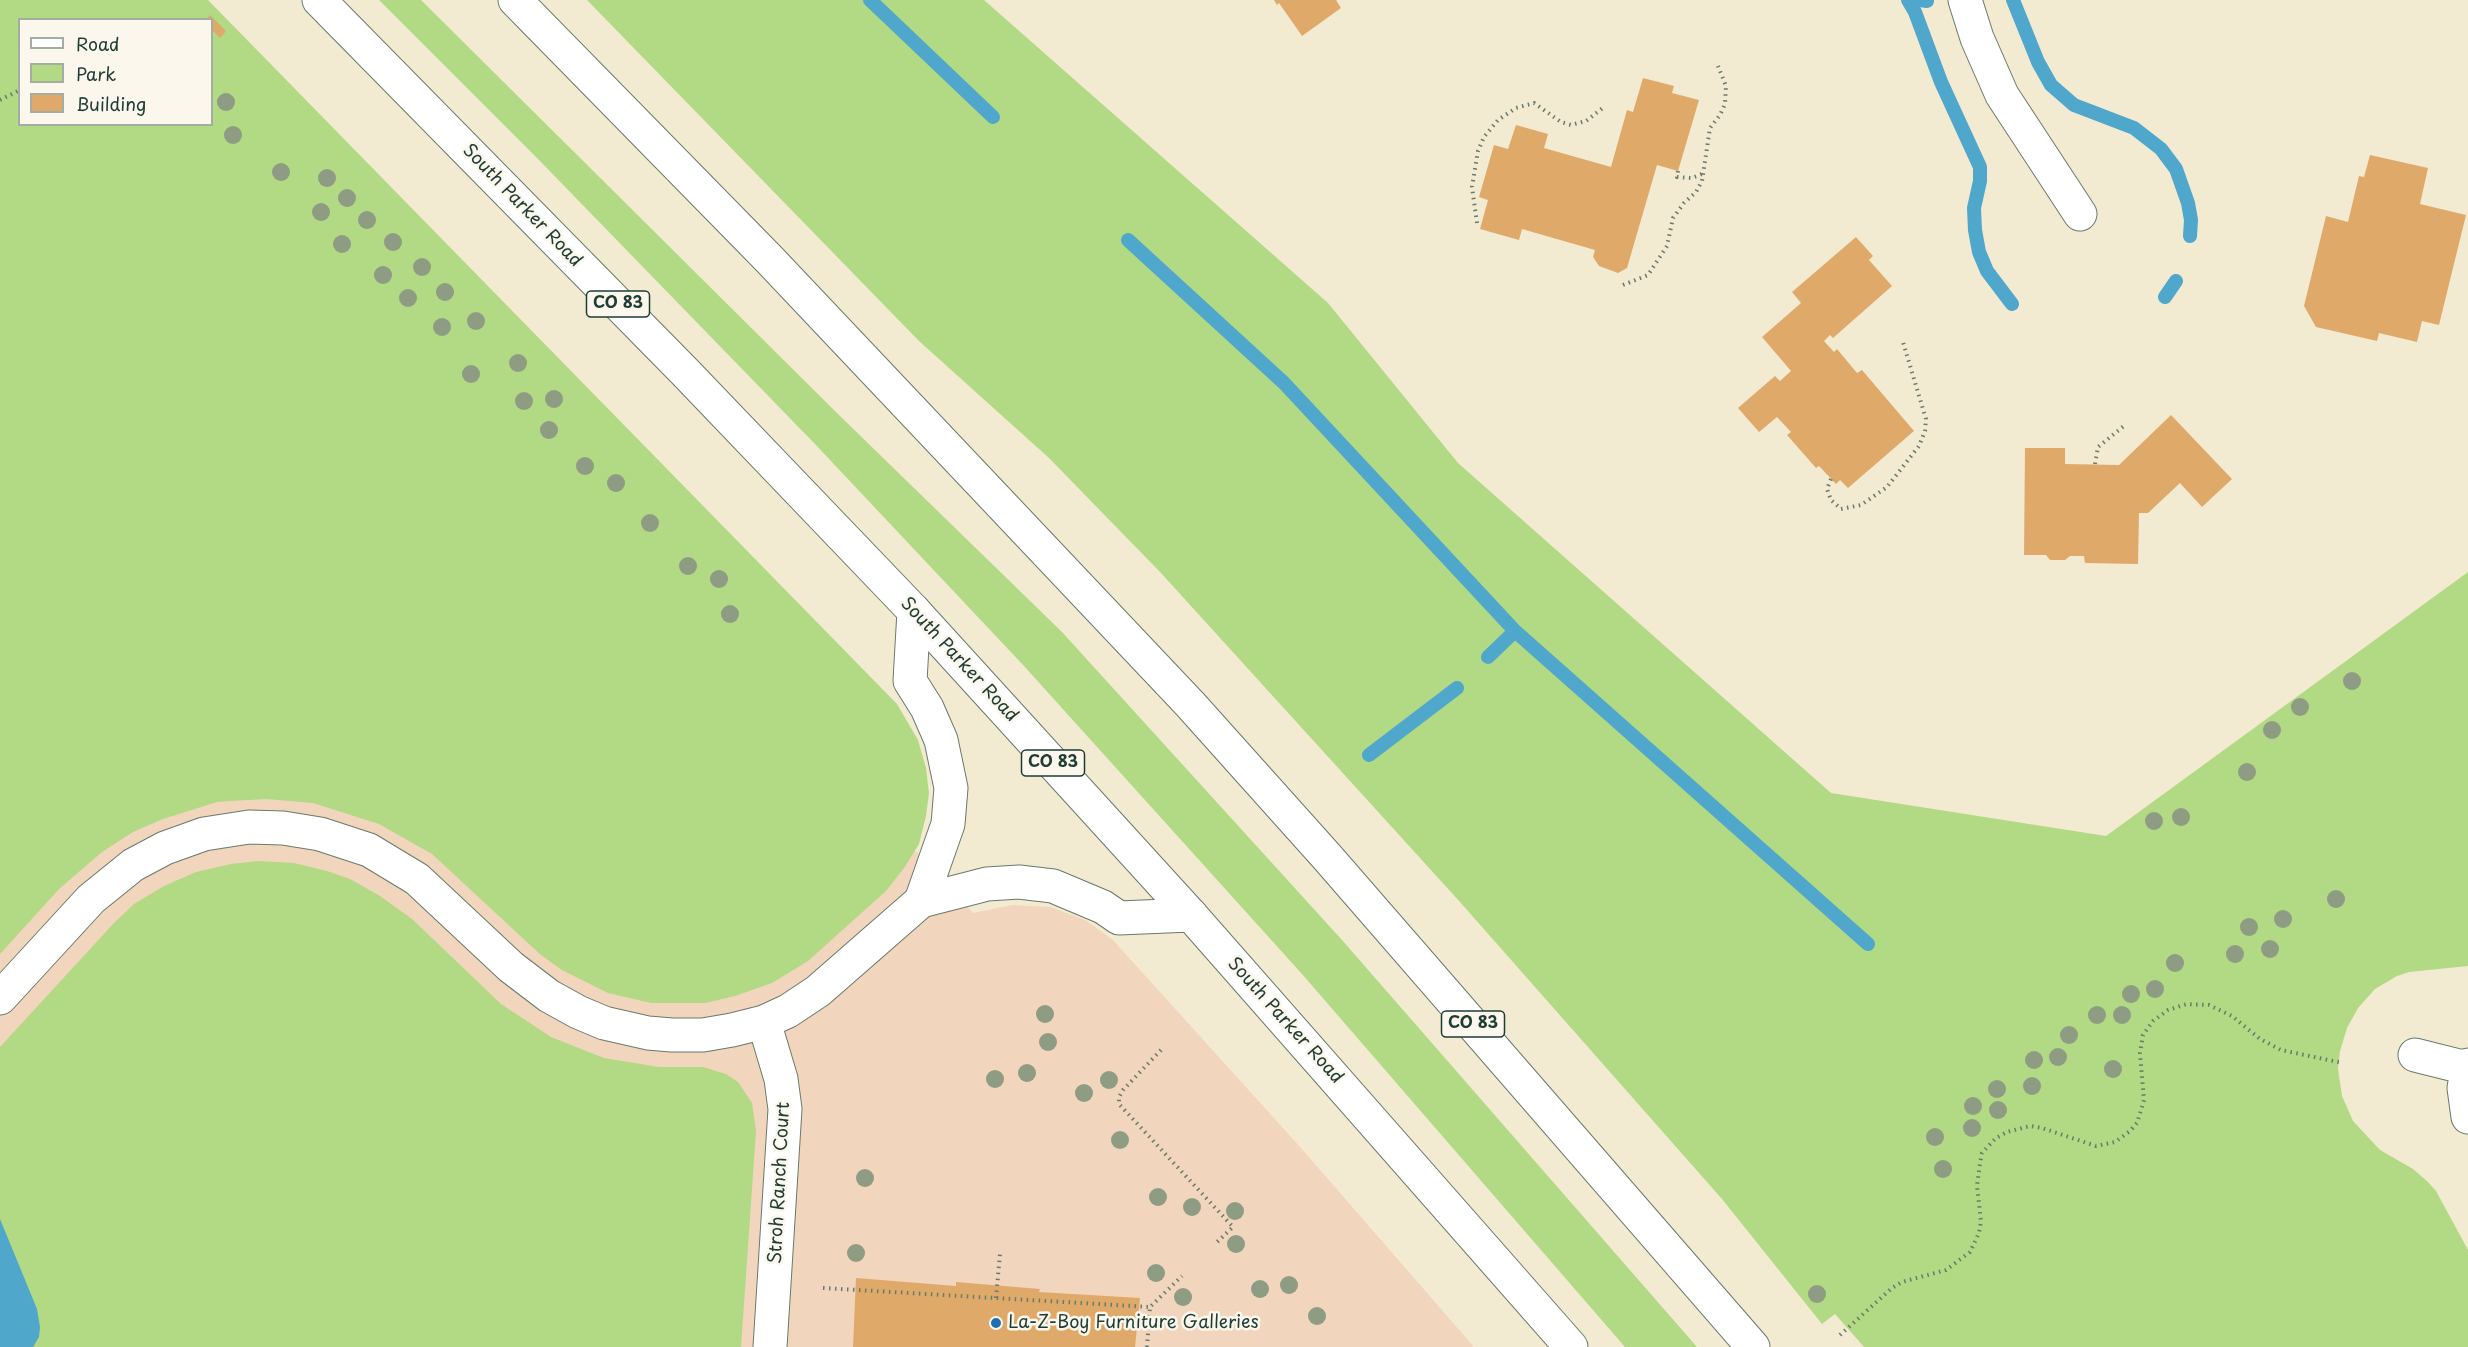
<!DOCTYPE html>
<html>
<head>
<meta charset="utf-8">
<style>
  body { margin:0 }
  #map { position:relative; width:2468px; height:1347px; overflow:hidden; background:#f3ead2; font-family:"Playpen Sans",sans-serif }
  canvas { display:block }
  .legend { position:absolute; left:18px; top:18px; width:195px; height:108px; box-sizing:border-box; background:#fbf7ec; border:2px solid #a3ada2; margin:0; padding:8px 10px; list-style:none; font-size:18px; color:#1f3d34 }
  .legend li { display:flex; align-items:center; gap:12px; height:30px }
  .legend b { width:30px; border:2px solid #a3ada2 }
</style>
</head>
<body>
<div id="map">
<canvas width="2468" height="1347"></canvas>
<ul class="legend">
<li><b style="height:8px;background:#fff"></b>Road</li>
<li><b style="height:16px;background:#b2d983"></b>Park</li>
<li><b style="height:16px;background:#dfaa69"></b>Building</li>
</ul>
</div>
<script>
const c = document.querySelector('canvas').getContext('2d');
c.lineJoin = 'round';
function fill(path, color) { c.fillStyle = color; c.fill(path, 'evenodd'); }
const toPath = rows => new Path2D(rows.map(r => 'M' + r).join(''));
function stroke(path, color, width, dash) { c.strokeStyle = color; c.lineWidth = width; c.lineCap = dash ? 'butt' : 'round'; c.setLineDash(dash || []); c.stroke(path); }
function label(font, color, halo, rows, align = 'center') {
  c.font = font + ' "Playpen Sans",sans-serif'; c.lineWidth = 5; c.setLineDash([]); c.textBaseline = 'middle'; c.strokeStyle = halo; c.fillStyle = color; for (const [text, x, y, turn = 0] of rows) {
    c.save(); c.translate(x, y); c.rotate((+turn || 0) * Math.PI / 180); c.textAlign = isNaN(turn) ? turn : align; if (halo) c.strokeText(text, 0, 0); c.fillText(text, 0, 0); c.restore();
  }
}
fill(toPath([
  [20,124,906,836,915,850,973,913,1012,905,1050,907,1085,920,1112,939,1301,1148,1474,1347,0,1347,0,131]
]), '#f2d5bd');
fill(toPath([
  [0,0,208,0,897,704,918,740,926,768,929,793,926,816,919,844,904,868,886,891,808,961,772,983,735,996,705,1003,651,1003,608,993,562,970,541,955,432,854,379,824,313,803,267,799,230,801,217,802,163,819,133,832,102,852,59,889,0,954],
  [20,20,212,20,212,124,20,124],
  [379,0,421,0,840,416,1062,632,1342,940,1697,1347,1625,1347,1302,974,1024,666,814,443,538,159],
  [587,0,984,0,1328,303,1458,463,1831,793,2106,836,2468,572,2468,966,2409,972,2397,976,2375,989,2358,1008,2347,1028,2340,1051,2338,1069,2342,1096,2353,1121,2380,1150,2413,1169,2428,1182,2436,1191,2468,1250,2468,1347,1864,1347,1835,1314,1822,1324,1722,1199,1460,902,1161,573,1049,458,919,341],
  [258,861,294,863,327,871,350,879,380,896,412,919,501,1004,551,1037,604,1058,659,1067,703,1067,726,1074,738,1082,752,1103,756,1131,741,1347,0,1347,0,1047,114,923,134,904,164,886,196,872,231,864]
]), '#b2d983');
fill(toPath([
  [0,1219,37,1309,40,1327,39,1337,33,1347,0,1347]
]), '#4fa7cc');
stroke(toPath([
  [870,0,993,117],
  [1908,0,1915,12,1941,82,1980,167,1980,181,1974,208,1975,230,1979,252,1987,271,2012,304],
  [1920,0,1927,1],
  [2013,0,2038,62,2051,85,2074,105,2134,128,2161,149,2176,169,2188,203,2191,220,2190,236],
  [1128,240,1284,383,1515,631,1868,944],
  [2165,297,2176,281],
  [1488,657,1515,631],
  [1369,755,1457,688]
]), '#4fa7cc', 14);
fill(toPath([
  [1274,0,1336,0,1341,8,1302,36,1279,3,1277,5],
  [210,15,226,31,220,38,212,30,212,20,205,20],
  [1643,78,1674,86,1672,93,1699,100,1678,171,1657,165,1627,268,1618,273,1599,266,1593,257,1595,250,1522,229,1519,240,1480,229,1488,200,1479,197,1494,145,1508,149,1516,125,1548,134,1544,148,1611,167,1627,110,1633,112],
  [2370,155,2428,168,2420,204,2466,215,2439,325,2422,321,2417,342,2379,333,2377,341,2316,327,2304,306,2326,216,2348,222,2359,176,2364,177],
  [1856,237,1873,256,1869,260,1892,286,1833,338,1830,335,1824,341,1834,352,1837,349,1857,373,1862,370,1914,431,1848,488,1840,480,1836,484,1819,466,1816,468,1787,435,1791,432,1777,417,1759,432,1738,408,1775,376,1780,381,1791,371,1762,337,1801,303,1792,292],
  [2171,415,2232,479,2202,507,2180,483,2148,513,2139,513,2138,564,2085,563,2084,556,2070,556,2065,560,2050,560,2046,555,2024,555,2025,448,2065,448,2065,464,2119,465],
  [856,1278,956,1286,956,1282,1040,1289,1039,1292,1140,1298,1135,1347,853,1347]
]), '#dfaa69');
const minor = toPath([
  [1965,0,1977,38,2002,95,2080,214],
  [914,611,910,681,927,708,941,740,951,788,948,824,921,901],
  [0,998,91,899,133,865,165,848,204,834,249,827,283,828,320,834,369,850,417,879,511,967,549,996,578,1012,604,1023,648,1033,672,1035,703,1035,732,1030,764,1022,788,1011,818,991,921,901,987,884,1019,882,1053,886,1103,907,1119,918,1191,915],
  [764,1022,781,1079,785,1109,770,1347],
  [2415,1055,2467,1068],
  [2468,1065,2464,1088,2468,1117]
]);
const highway = toPath([
  [319,0,685,372,914,611,1191,915,1571,1347],
  [515,0,769,259,1190,704,1328,858,1753,1347]
]);
stroke(minor, '#697a6b', 35);
stroke(highway, '#697a6b', 35);
stroke(toPath([
  [0,100,20,90],
  [1678,171,1677,177,1692,178,1702,174],
  [1477,223,1472,187,1478,151,1484,137,1498,120,1516,108,1534,103,1561,122,1571,125,1586,121,1604,107],
  [1623,285,1648,275,1667,246,1673,218,1684,203,1696,192,1702,181,1710,128,1720,115,1725,104,1726,86,1718,66],
  [2095,464,2098,447,2125,425],
  [1831,479,1827,489,1831,500,1841,509,1861,505,1887,487,1919,446,1925,431,1926,419,1903,342],
  [1161,1050,1123,1090,1119,1097,1119,1104,1233,1227,1215,1244],
  [823,1288,1150,1307],
  [996,1298,1000,1254],
  [1840,1335,1892,1288,1902,1282,1946,1270,1970,1252,1979,1233,1981,1221,1977,1186,1980,1163,1982,1153,1996,1138,2007,1132,2030,1126,2042,1128,2096,1146,2115,1142,2130,1131,2137,1123,2144,1100,2140,1053,2143,1035,2153,1021,2168,1010,2187,1004,2209,1005,2232,1016,2260,1039,2281,1050,2343,1063],
  [1147,1347,1150,1307,1182,1276]
]), '#697a6b', 4, [1.5, 4.5]);
stroke(minor, '#fff', 33);
stroke(highway, '#fff', 33);
c.fillStyle = '#8e9c84';
for (const [x, y] of [
  [226,102],
  [233,135],
  [281,172],
  [327,178],
  [347,198],
  [321,212],
  [367,220],
  [393,242],
  [342,244],
  [422,267],
  [383,275],
  [445,292],
  [408,298],
  [476,321],
  [442,327],
  [518,363],
  [471,374],
  [554,399],
  [524,401],
  [549,430],
  [585,466],
  [616,483],
  [650,523],
  [688,566],
  [719,579],
  [730,614],
  [2352,681],
  [2300,707],
  [2272,730],
  [2247,772],
  [2181,817],
  [2154,821],
  [2336,899],
  [2283,919],
  [2249,927],
  [2270,949],
  [2235,954],
  [2175,963],
  [2155,989],
  [2131,994],
  [1045,1014],
  [2097,1015],
  [2122,1015],
  [2069,1035],
  [1048,1042],
  [2058,1057],
  [2034,1060],
  [2113,1069],
  [1027,1073],
  [995,1079],
  [1109,1080],
  [2032,1086],
  [1997,1089],
  [1084,1093],
  [1973,1106],
  [1998,1110],
  [1972,1128],
  [1935,1137],
  [1120,1140],
  [1943,1169],
  [865,1178],
  [1158,1197],
  [1192,1207],
  [1235,1211],
  [1236,1244],
  [856,1253],
  [1156,1273],
  [1289,1285],
  [1260,1289],
  [1817,1294],
  [1183,1297],
  [1317,1316]
]) { c.beginPath(); c.arc(x, y, 9, 0, 2 * Math.PI); c.fill(); }
for (const [x, y, r, color] of [
  [996,1323,6,"#1f6fb2"]
]) { const dot = new Path2D(); dot.arc(x, y, r, 0, 2 * Math.PI); c.fillStyle = color; c.fill(dot); stroke(dot, '#fbf7ec', 2); }
for (const [x, y, w] of [
  [618,304,63],
  [1053,763,63],
  [1473,1024,63]
]) { const box = new Path2D(); box.roundRect(x - w / 2, y - 13, w, 26, 4.5); c.fillStyle = '#fbf7ec'; c.fill(box); stroke(box, '#1f3d34', 1.5); }
label('bold 16px', '#1f3d34', null, [
  ["CO 83",618,304],
  ["CO 83",1053,763],
  ["CO 83",1473,1024]
]);
label('18px', '#1f3d34', '#fbf7ec', [
  ["South Parker Road",522,206,46],
  ["South Parker Road",959,660,47],
  ["South Parker Road",1285,1021,48],
  ["Stroh Ranch Court",780,1183,-87]
]);
label('18px', '#1f3d34', '#fbf7ec', [
  ["La-Z-Boy Furniture Galleries",1008,1323]
], 'left');
</script>
</body>
</html>
